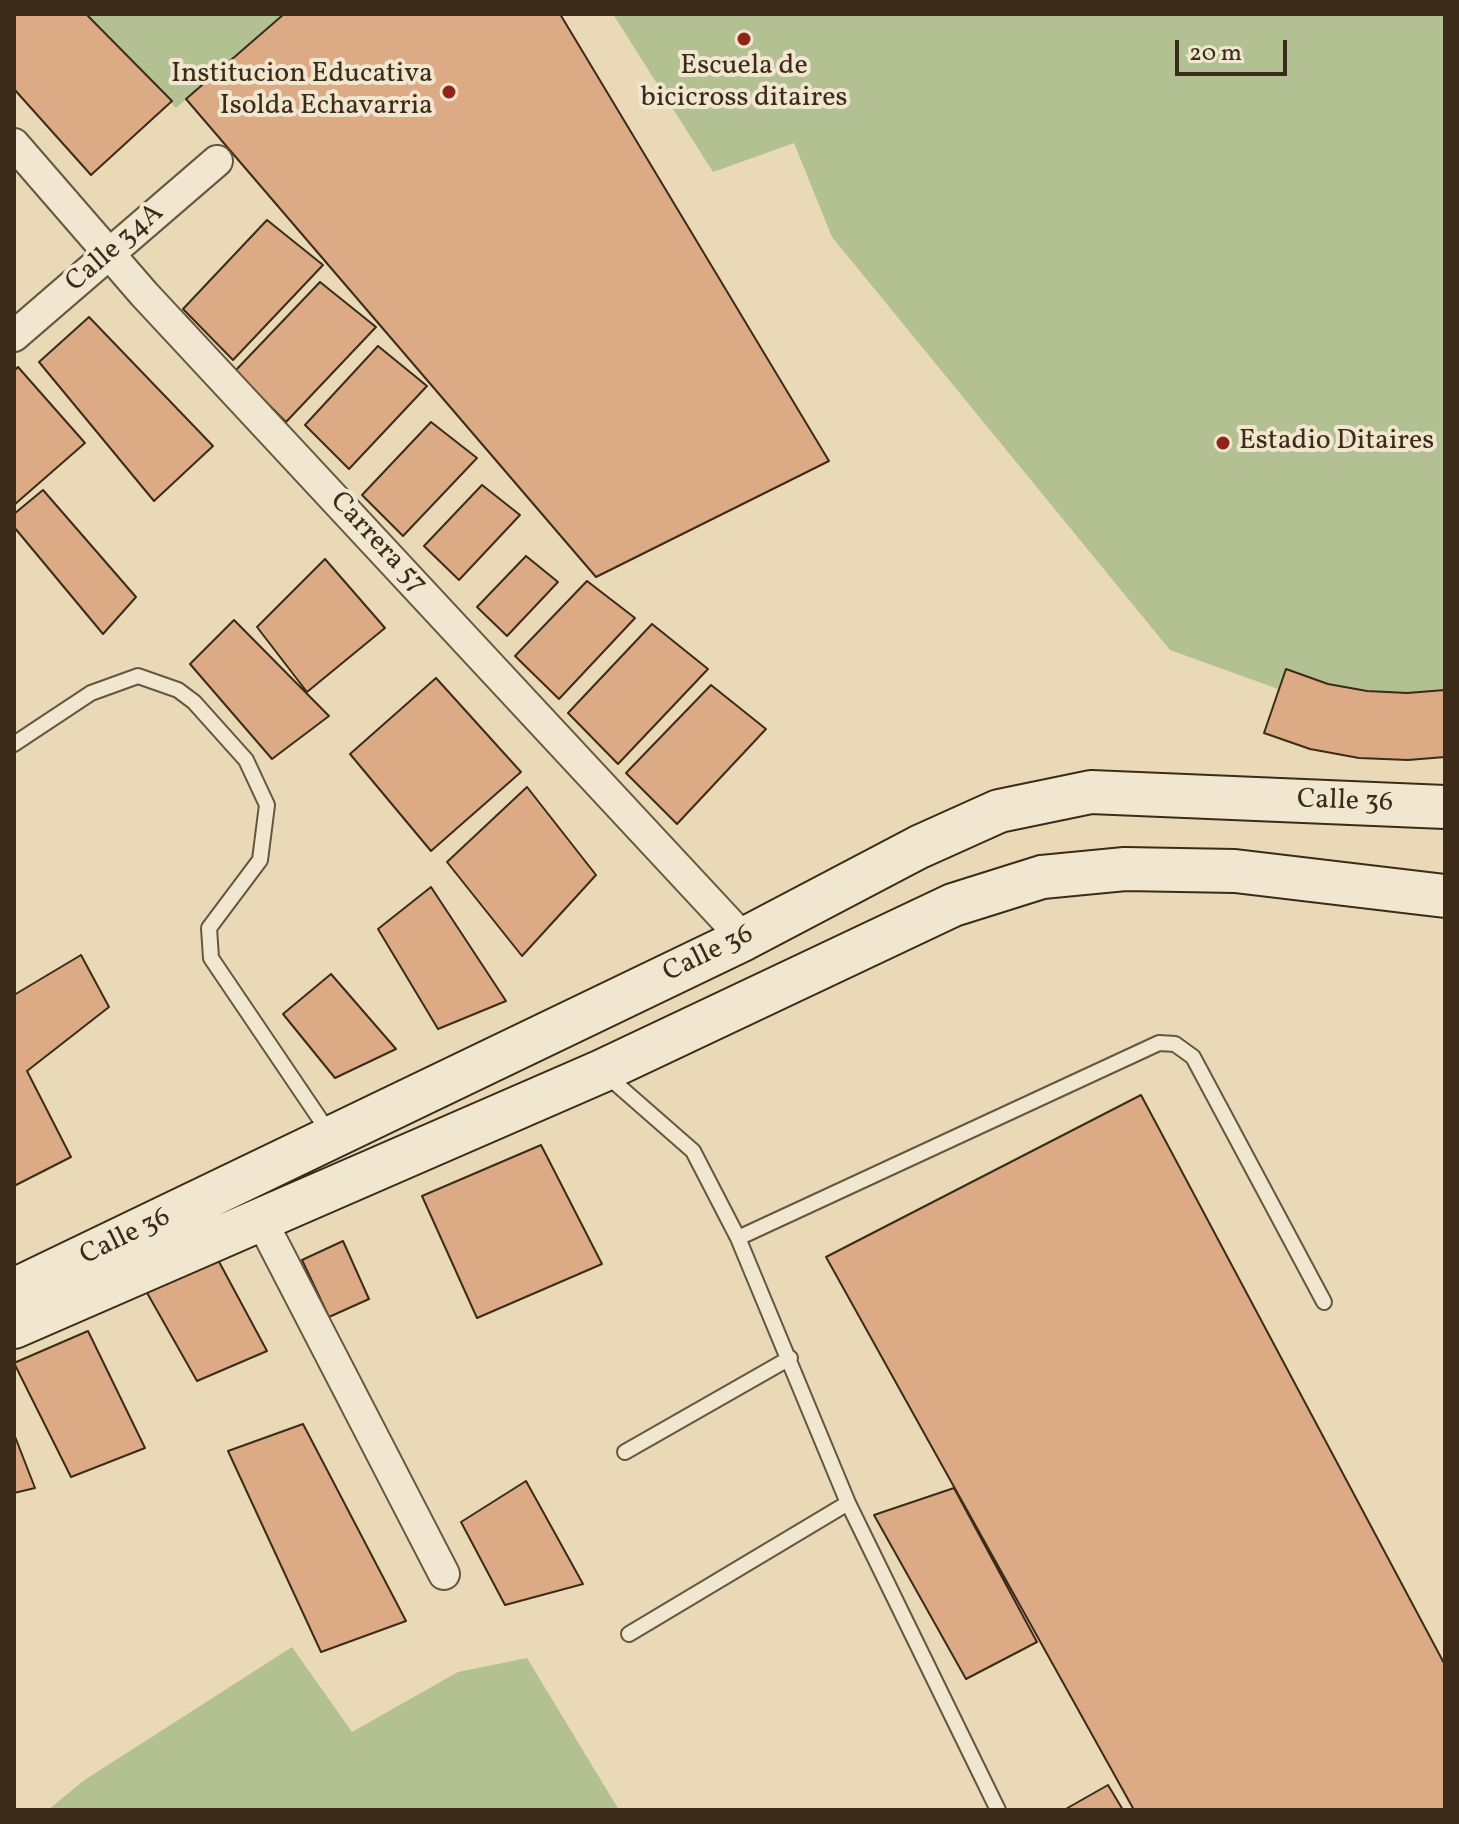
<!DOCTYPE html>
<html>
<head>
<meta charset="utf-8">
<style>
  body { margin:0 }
  #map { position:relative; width:1459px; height:1824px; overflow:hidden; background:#e9d9b6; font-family:Vollkorn,serif }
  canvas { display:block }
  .frame { position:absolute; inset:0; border:16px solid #3b2b18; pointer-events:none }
  .scale { position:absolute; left:1175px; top:40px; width:112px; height:36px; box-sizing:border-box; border:4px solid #3b2b18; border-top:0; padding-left:10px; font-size:24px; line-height:28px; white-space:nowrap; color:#3b2b18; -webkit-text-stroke:6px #f1e6d0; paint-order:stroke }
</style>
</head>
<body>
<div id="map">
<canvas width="1459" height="1824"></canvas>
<div class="frame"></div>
<div class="scale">20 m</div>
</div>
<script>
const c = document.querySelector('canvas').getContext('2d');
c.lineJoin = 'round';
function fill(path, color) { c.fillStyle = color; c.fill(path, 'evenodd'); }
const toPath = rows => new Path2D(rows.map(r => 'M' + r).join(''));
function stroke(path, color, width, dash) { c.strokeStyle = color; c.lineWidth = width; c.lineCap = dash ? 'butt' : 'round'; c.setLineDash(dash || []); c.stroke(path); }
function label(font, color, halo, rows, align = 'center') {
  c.font = font + ' Vollkorn,serif'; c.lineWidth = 8; c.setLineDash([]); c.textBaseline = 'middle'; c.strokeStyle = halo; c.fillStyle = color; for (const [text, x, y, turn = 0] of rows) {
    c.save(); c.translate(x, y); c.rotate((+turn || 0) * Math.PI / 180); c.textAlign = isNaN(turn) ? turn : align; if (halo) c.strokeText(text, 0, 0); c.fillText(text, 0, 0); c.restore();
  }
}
fill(toPath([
  [87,14,284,14,176,108],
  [613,14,1445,14,1445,757,1408,760,1359,758,1310,749,1264,733,1278,689,1170,650,832,237,794,143,713,172],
  [292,1647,352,1732,458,1672,527,1658,619,1810,48,1810,83,1781]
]), '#b3c091');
const building = toPath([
  [14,14,86,14,172,101,91,175,14,89,14,14],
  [284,14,560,14,829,461,596,577,186,99,284,14],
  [267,220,323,265,233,360,183,309,267,220],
  [320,282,376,327,286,422,235,371,320,282],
  [89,317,213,446,154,501,39,362,89,317],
  [378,346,427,386,349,469,305,425,378,346],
  [18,367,85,443,14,505,14,371,18,367],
  [431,422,477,458,403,536,362,495,431,422],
  [482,485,520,515,459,580,424,546,482,485],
  [43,490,136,597,103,634,14,527,14,514,43,490],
  [526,556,558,582,507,636,477,607,526,556],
  [325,559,385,628,307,692,257,627,325,559],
  [587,581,635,618,559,699,515,656,587,581],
  [234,620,329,716,272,759,190,664,234,620],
  [652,624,708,669,618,764,568,713,652,624],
  [1286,669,1328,684,1367,691,1407,693,1445,690,1445,757,1408,760,1359,758,1310,749,1264,733,1286,669],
  [436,678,521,772,431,851,350,754,436,678],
  [711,685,766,729,677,824,626,773,711,685],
  [527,787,596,875,522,956,447,862,527,787],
  [431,887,506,1001,438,1029,378,929,431,887],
  [81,955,109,1007,27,1071,71,1157,14,1186,14,995,81,955],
  [331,974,396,1049,335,1078,283,1014,331,974],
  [1141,1095,1445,1665,1445,1810,1134,1810,826,1257,1141,1095],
  [541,1145,602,1264,477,1318,422,1196,541,1145],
  [343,1241,369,1299,329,1317,302,1260,343,1241],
  [217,1258,267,1351,197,1381,146,1291,217,1258],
  [88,1331,145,1448,71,1477,14,1363,88,1331],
  [303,1424,406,1621,321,1652,228,1451,303,1424],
  [14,1434,35,1488,14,1493,14,1434],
  [526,1481,583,1584,505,1605,461,1522,526,1481],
  [954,1488,1037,1642,966,1679,874,1515,954,1488],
  [1108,1785,1123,1810,1064,1810,1108,1785]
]);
fill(building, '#dcaa85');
stroke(building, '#3b2b18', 2);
const lane = toPath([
  [14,744,91,693,138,676,178,690,194,702,246,760,267,805,260,860,209,928,211,958,330,1134],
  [605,1074,693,1151,738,1238,848,1503,629,1634],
  [738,1238,1159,1043,1175,1044,1193,1057,1324,1302],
  [625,1452,790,1358],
  [848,1503,998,1810]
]);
const street = toPath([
  [14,144,144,294,744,939],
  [14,336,217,161],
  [260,1218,444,1574]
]);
const secondary = toPath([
  [14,1290,744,939,919,847,999,811,1091,792,1445,807],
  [14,1327,602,1071,953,905,1042,877,1125,869,1235,871,1445,896]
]);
stroke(lane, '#665640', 18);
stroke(street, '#665640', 34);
stroke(secondary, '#3b2b18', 46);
stroke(lane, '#f1e6d0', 14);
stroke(street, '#f1e6d0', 30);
stroke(secondary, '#f1e6d0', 42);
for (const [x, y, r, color] of [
  [744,39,8,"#8f2418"],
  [449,92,8,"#8f2418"],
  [1223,443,8,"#8f2418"]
]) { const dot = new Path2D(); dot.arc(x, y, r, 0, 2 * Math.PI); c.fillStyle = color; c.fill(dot); stroke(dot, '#f1e6d0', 3); }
label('28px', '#3b2b18', '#f1e6d0', [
  ["Escuela de",744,68],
  ["bicicross ditaires",744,100],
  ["Institucion Educativa",433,76,"right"],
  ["Isolda Echavarria",433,108,"right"],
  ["Estadio Ditaires",1239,443,"left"]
]);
label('28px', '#3b2b18', '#f1e6d0', [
  ["Calle 34A",116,249,-41],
  ["Carrera 57",377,544,47],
  ["Calle 36",1345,803,2],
  ["Calle 36",709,955,-26],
  ["Calle 36",126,1238,-26]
]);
</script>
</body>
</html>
